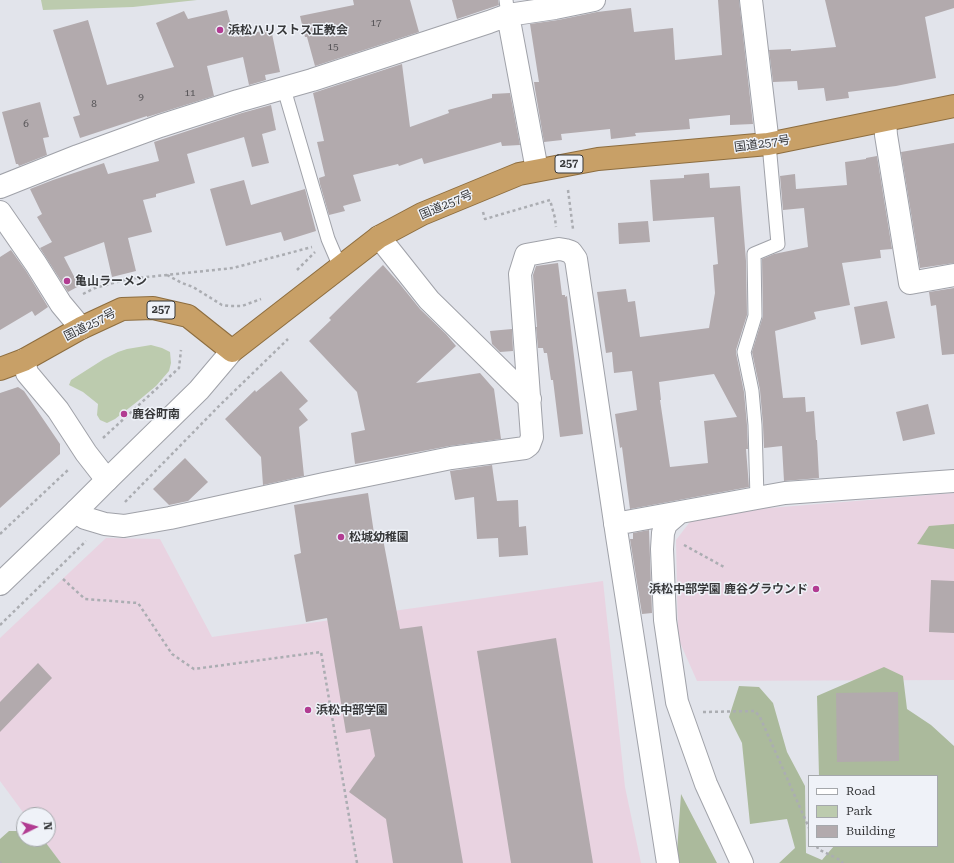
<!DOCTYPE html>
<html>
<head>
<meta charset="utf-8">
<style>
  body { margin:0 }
  #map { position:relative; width:954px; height:863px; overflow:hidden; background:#e2e4eb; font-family:"Roboto Serif",serif }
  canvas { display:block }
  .legend { position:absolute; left:808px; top:775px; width:130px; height:72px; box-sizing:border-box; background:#eff2f8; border:1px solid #a5a8ac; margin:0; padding:5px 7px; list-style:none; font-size:12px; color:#37383a }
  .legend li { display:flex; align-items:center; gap:8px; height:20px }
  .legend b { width:20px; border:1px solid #a5a8ac }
  .north { position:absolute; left:16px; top:807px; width:40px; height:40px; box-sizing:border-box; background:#eff2f8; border:1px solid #a5a8ac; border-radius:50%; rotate:85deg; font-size:11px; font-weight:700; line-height:16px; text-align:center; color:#37383a }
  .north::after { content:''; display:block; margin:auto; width:14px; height:18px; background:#b23c92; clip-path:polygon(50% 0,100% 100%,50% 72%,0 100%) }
</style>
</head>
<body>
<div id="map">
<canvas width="954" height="863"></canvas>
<ul class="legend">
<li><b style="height:5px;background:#fff"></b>Road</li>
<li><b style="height:11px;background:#bccbae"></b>Park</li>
<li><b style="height:11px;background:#b2aaad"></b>Building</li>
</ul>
<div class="north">N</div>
</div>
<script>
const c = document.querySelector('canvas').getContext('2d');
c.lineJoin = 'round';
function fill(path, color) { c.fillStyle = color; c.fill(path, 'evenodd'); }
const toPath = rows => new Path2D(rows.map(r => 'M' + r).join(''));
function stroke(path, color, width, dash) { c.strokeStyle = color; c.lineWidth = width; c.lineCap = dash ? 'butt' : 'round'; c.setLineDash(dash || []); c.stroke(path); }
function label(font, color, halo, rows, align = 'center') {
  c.font = font + ' "Roboto Serif","Noto Sans JP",serif'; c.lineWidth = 3; c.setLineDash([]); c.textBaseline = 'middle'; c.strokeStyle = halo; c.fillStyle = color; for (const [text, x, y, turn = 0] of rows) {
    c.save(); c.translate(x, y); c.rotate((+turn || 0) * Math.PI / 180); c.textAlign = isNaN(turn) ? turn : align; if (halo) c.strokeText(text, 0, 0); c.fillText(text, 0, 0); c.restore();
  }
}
fill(toPath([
  [954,493,954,680,697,681,678,638,676,540,696,514],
  [106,538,160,539,212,637,603,581,625,787,641,863,61,863,43,839,48,839,48,815,25,815,0,781,0,638]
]), '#e9d3e1');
fill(toPath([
  [41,0,197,0,133,7,43,10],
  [151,345,162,348,170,352,171,363,169,371,156,386,138,401,115,419,107,423,100,420,97,415,98,404,83,392,69,385,71,380,104,359,118,352,127,349]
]), '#bccbae');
fill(toPath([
  [954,524,954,549,917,544,929,526],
  [884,667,903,676,907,709,931,725,954,746,954,863,779,863,795,848,787,819,750,824,742,743,729,717,739,686,759,687,773,703,787,752,805,786,806,853,822,860,834,846,937,846,937,776,819,776,817,696],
  [681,794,706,842,717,863,679,863,677,852],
  [9,831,24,831,24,839,43,839,61,863,0,863,0,839]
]), '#abba9c');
fill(toPath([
  [353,0,410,0,419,32,315,66,307,37,305,37,300,16,354,5],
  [452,0,498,0,499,5,457,19],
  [718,0,739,0,753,124,730,125,730,115,689,119,690,129,635,133,636,136,611,139,610,129,561,134,562,140,544,142,535,89,534,82,539,82,530,24,558,20,597,12,631,8,634,32,673,28,675,60,722,55],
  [825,0,954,0,954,8,925,17,936,78,896,86,848,92,849,98,826,101,824,88,798,90,797,81,773,82,769,50,791,49,791,51,836,47],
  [227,10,234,37,271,29,280,72,265,75,266,80,249,85,243,57,207,66,214,96,147,117,147,116,80,138,73,117,80,115,53,30,88,20,107,85,174,67,156,23,184,11,188,19],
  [402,64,410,127,449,113,448,110,492,98,492,94,510,93,520,145,502,146,501,142,424,164,422,158,399,166,398,164,353,175,361,201,343,206,345,211,329,215,320,184,319,178,325,176,317,142,324,141,313,93],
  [40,102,49,137,43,138,47,155,19,166,18,164,16,164,2,112],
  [271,105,276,130,262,134,269,163,252,167,244,137,187,154,195,183,156,194,156,197,143,200,152,232,128,238,136,271,112,277,104,242,64,257,79,286,68,292,40,248,52,242,37,217,42,214,30,189,53,180,104,163,108,174,159,161,154,142,242,113],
  [954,143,954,263,920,268,901,152],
  [877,156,892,249,880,250,881,258,842,263,850,305,814,312,816,319,775,331,783,398,805,397,806,412,814,411,816,440,817,440,819,478,784,481,782,446,764,448,763,425,760,390,752,352,763,316,762,259,774,254,808,247,804,208,783,210,780,176,795,174,796,189,847,185,845,162,866,159,866,158],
  [709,173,710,188,740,186,746,261,747,315,736,350,736,353,744,392,747,425,748,449,746,449,749,487,630,509,622,447,620,448,615,414,637,410,632,371,614,373,612,352,606,353,597,292,626,289,628,302,635,301,640,337,709,328,715,293,713,265,718,264,714,217,653,221,650,180,684,178,684,175],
  [714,374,737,417,704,421,708,463,670,467,660,400,661,400,659,382],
  [244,180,251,205,305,189,316,231,284,241,281,232,226,246,210,189],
  [648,221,650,242,619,244,618,223],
  [11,250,26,271,48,307,35,316,32,311,0,330,0,257],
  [558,263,562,295,565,295,565,297,567,296,583,434,560,437,553,380,551,380,547,353,544,353,543,348,538,348,536,327,537,327,533,275,536,266],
  [383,265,399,283,420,309,446,334,456,346,416,383,480,373,494,389,501,439,449,446,355,464,351,433,365,430,357,392,309,341,331,320,329,318],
  [954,288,954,354,942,355,936,305,931,306,929,292],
  [887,301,895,338,861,345,854,307],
  [512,329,513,351,500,352,492,344,490,331],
  [281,371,308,401,299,409,308,420,299,427,304,476,263,485,261,457,225,419,255,390,256,392],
  [18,387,24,391,60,444,60,454,0,508,0,393],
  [928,404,935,434,903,441,896,412],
  [185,458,208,482,188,501,169,505,153,489],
  [492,465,497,501,518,500,519,527,526,526,528,555,499,557,498,538,477,539,474,497,455,500,450,471],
  [368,493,375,540,383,539,400,629,422,626,463,863,393,863,386,819,349,792,375,756,370,729,346,733,327,618,306,622,294,555,301,553,294,505],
  [649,530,652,613,642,614,630,539,633,539,633,533],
  [931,580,954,581,954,633,929,632],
  [556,638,593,863,511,863,477,651],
  [38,663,52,678,0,732,0,702],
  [898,692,899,761,837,762,836,693]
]), '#b2aaad');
const service = toPath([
  [506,0,508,15],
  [284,89,328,239,340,267],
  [757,498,755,425,752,391,744,352,755,316,754,254,778,244,770,155,768,144]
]);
const minor = toPath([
  [751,0,768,144],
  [508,15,537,170],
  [885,121,886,135,910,283,954,275],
  [0,187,78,156,160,126,238,101,312,80,489,22,508,15,555,8,594,0],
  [0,212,36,264,61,304,81,328],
  [379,237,429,300,530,399],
  [24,360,27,373,58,410,86,453,107,480],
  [76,511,85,518,105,524,124,526,170,518,324,484,451,458,525,448,529,445,532,437,520,274,526,255,559,249,565,250,571,252,576,259,617,536,668,863],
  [680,512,666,524,663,533,662,549,665,620,677,702,706,784,742,863],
  [615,524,757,498,785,493,954,481]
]);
const tertiary = toPath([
  [0,584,76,511,107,480,199,390,232,351]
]);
const trunk = toPath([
  [0,369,24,360,81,328,122,309,153,308,188,316,232,351,379,237,422,214,519,174,598,159,768,144,954,106]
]);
stroke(service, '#a0a2a9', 15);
stroke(minor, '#a0a2a9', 24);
stroke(tertiary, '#a0a2a9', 24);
stroke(trunk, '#8d6d3f', 24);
stroke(toPath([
  [568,190,573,229],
  [483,212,485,219,550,200,555,218,556,227],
  [297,270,315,252],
  [167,275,182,283,193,287,222,305,230,306,242,306,261,299],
  [83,294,95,288,128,279,233,268,312,247],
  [103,438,179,368,181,350],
  [125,502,220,405,288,339],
  [0,534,69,469],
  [684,545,724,567],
  [63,579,85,599,138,603,172,654,194,669,321,652,357,863],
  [0,625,36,590,86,541],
  [703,712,755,711,760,717,809,828],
  [817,846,818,849,840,860,843,863],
  [0,862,1,863]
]), '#abadb2', 2.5, [3, 3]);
stroke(service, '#fff', 13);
stroke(minor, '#fff', 22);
stroke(tertiary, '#fff', 22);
stroke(trunk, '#c8a067', 22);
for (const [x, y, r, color] of [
  [220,30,4,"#b23c92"],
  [67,281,4,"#b23c92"],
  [124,414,4,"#b23c92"],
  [341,537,4,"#b23c92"],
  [816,589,4,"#b23c92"],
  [308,710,4,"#b23c92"]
]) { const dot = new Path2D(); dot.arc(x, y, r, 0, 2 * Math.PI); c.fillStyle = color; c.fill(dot); stroke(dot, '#eff2f8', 1.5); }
label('10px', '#565457', null, [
  ["17",376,23],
  ["15",333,47],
  ["11",190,93],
  ["9",141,97],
  ["8",94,104],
  ["6",26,124]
]);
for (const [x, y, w] of [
  [569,164,28],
  [161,310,28]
]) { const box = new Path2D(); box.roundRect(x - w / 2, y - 9, w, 18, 3); c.fillStyle = '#eff2f8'; c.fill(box); stroke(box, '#37383a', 1); }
label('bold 11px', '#37383a', null, [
  ["257",569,164],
  ["257",161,310]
]);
label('bold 12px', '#37383a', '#eff2f8', [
  ["浜松ハリストス正教会",228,30],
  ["亀山ラーメン",75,281],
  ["鹿谷町南",132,414],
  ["松城幼稚園",349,537],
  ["浜松中部学園 鹿谷グラウンド",808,589,"right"],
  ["浜松中部学園",316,710]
], 'left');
label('12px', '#37383a', '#eff2f8', [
  ["国道257号",762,144,-8],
  ["国道257号",446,205,-23],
  ["国道257号",90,325,-27]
]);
</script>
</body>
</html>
